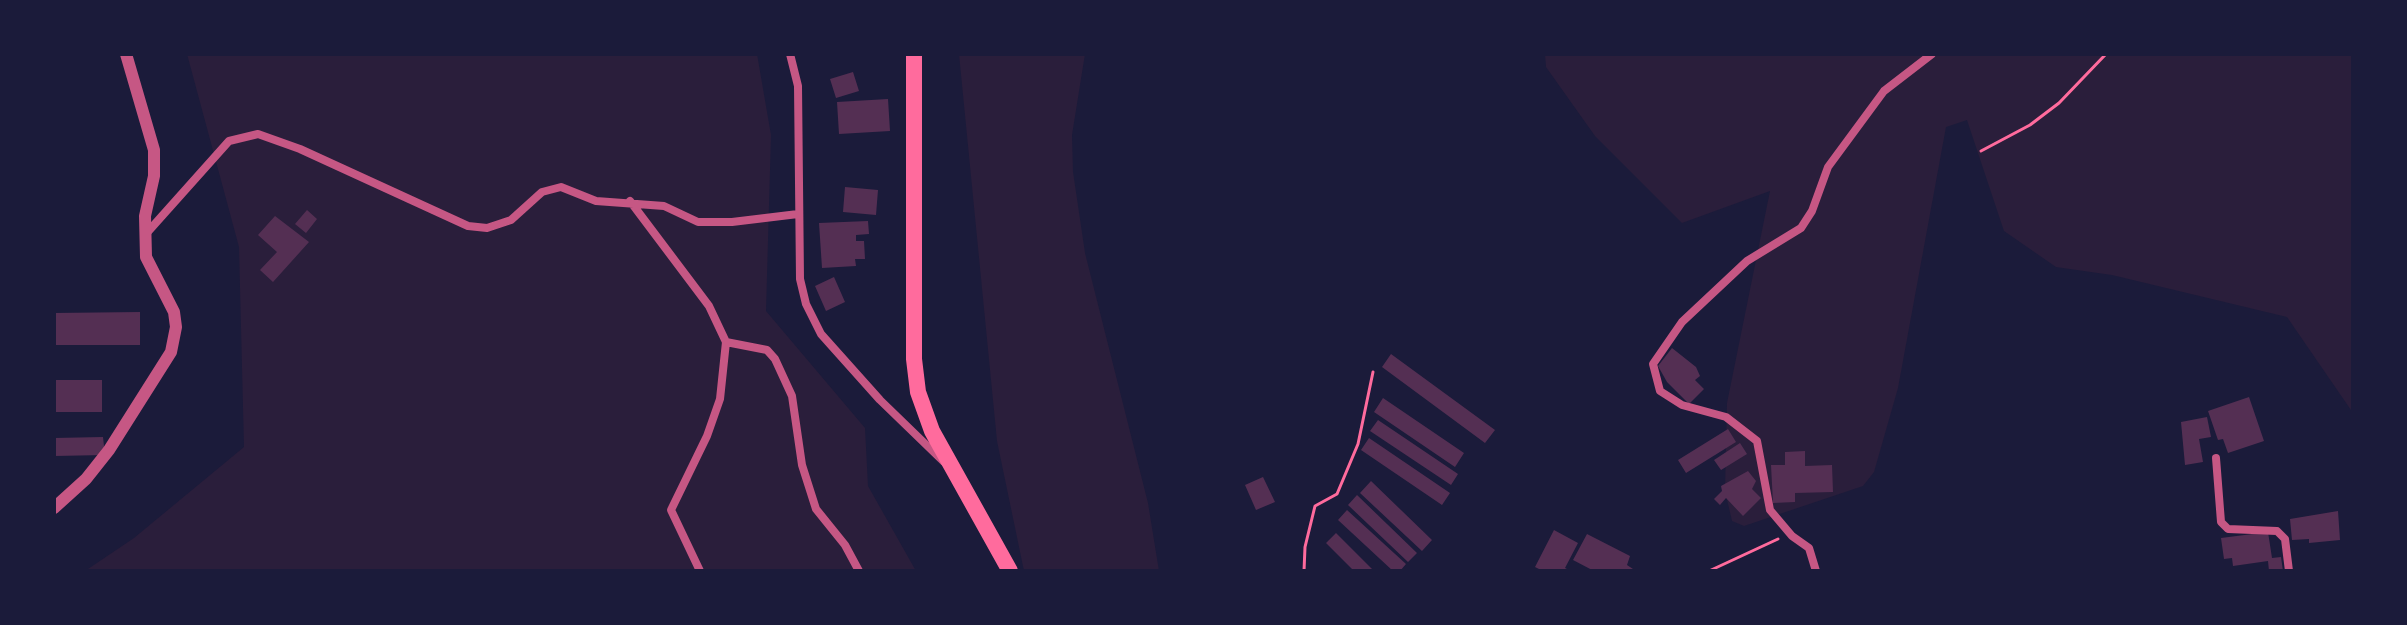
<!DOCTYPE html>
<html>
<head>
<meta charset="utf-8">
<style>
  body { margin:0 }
  #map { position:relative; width:2407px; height:625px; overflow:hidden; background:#1b1b3a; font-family:"Roboto Condensed",sans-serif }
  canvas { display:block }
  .frame { position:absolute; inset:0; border:56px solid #1b1b3a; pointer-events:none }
</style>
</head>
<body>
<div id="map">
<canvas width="2407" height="625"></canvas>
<div class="frame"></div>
</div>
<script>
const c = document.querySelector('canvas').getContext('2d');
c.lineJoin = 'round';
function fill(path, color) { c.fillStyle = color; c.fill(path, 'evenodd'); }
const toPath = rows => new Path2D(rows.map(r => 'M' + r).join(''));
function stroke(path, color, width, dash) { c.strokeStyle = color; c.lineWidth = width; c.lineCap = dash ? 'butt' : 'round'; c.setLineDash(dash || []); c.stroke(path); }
fill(toPath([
  [187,54,757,54,771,135,766,311,865,428,868,486,916,571,85,571,134,538,244,447,239,247],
  [959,54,1085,54,1072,135,1073,172,1085,253,1148,503,1159,571,1024,571,997,441],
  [1545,54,2353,54,2353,413,2287,317,2112,275,2056,267,2004,231,1967,120,1946,127,1898,388,1874,472,1863,486,1744,526,1732,521,1725,491,1727,403,1770,191,1682,223,1595,136,1546,67]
]), '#2a1e3b');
fill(toPath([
  [853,72,859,91,836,98,830,79],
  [888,99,890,131,839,134,837,102],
  [845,187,878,190,876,215,843,212],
  [307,210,317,219,306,233,295,224],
  [275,216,309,242,273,282,260,270,277,252,258,235],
  [868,221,869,234,856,235,856,241,864,241,865,259,855,259,856,266,822,268,819,223],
  [834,277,845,302,826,311,815,286],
  [140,312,140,345,54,345,54,313],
  [1672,348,1696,367,1700,376,1695,380,1704,389,1689,404,1667,382,1658,366],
  [1391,354,1495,430,1485,443,1382,367],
  [54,380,102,380,102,412,54,412],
  [2249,397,2264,441,2228,453,2223,439,2218,440,2208,411],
  [1383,398,1464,453,1455,467,1374,412],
  [2207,417,2211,437,2199,439,2203,462,2185,465,2181,422],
  [1378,420,1458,474,1451,485,1370,431],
  [1728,429,1736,442,1686,473,1678,460],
  [103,437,105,455,54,456,54,438],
  [1369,438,1450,493,1442,505,1361,450],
  [1740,443,1747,454,1721,470,1714,460],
  [1805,451,1805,466,1832,465,1833,492,1795,493,1795,502,1773,503,1771,465,1785,465,1785,452],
  [1748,471,1756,481,1752,489,1761,498,1743,516,1726,498,1720,505,1714,499,1722,491,1721,486],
  [1263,477,1275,502,1256,510,1245,485],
  [1371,481,1432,540,1422,551,1360,493],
  [1357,495,1417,553,1408,562,1348,505],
  [1347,510,1406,564,1400,571,1393,571,1338,520],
  [2338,511,2340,540,2309,543,2309,539,2292,540,2290,519],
  [1554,530,1578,543,1565,568,1571,571,1543,571,1535,567],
  [2268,532,2272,558,2281,557,2283,571,2269,571,2268,561,2233,566,2232,558,2224,559,2221,538],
  [1336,533,1374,571,1354,571,1326,543],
  [1587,534,1630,556,1627,565,1636,571,1594,571,1573,560]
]), '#542f53');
stroke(toPath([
  [1981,151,2030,125,2059,103,2106,54],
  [1304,571,1305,547,1315,506,1337,494,1358,444,1373,372],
  [1709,571,1778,539]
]), '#ff6b9d', 3);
stroke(toPath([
  [790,54,798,86,800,279,806,304,821,334,880,400,944,462],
  [630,201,709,306,726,342,720,399,707,436,671,510,700,571],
  [145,235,229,141,258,134,300,149,468,226,487,228,511,220,542,192,561,187,596,201,664,206,698,222,732,222,798,214],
  [726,342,767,350,775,359,792,396,802,465,816,509,845,545,859,571],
  [2216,458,2221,522,2228,529,2277,531,2285,539,2289,571],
  [1816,571,1809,548,1792,536,1770,510,1757,441,1726,417,1682,405,1660,391,1653,364,1682,322,1747,261,1801,228,1812,211,1828,167,1884,91,1932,54]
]), '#c65784', 8);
stroke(toPath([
  [54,508,86,479,109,450,171,352,176,327,174,312,146,257,145,216,154,176,154,150,126,54]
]), '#c65784', 12);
stroke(toPath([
  [914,54,914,359,918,392,932,431,1010,571]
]), '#ff6b9d', 16);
</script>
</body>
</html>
